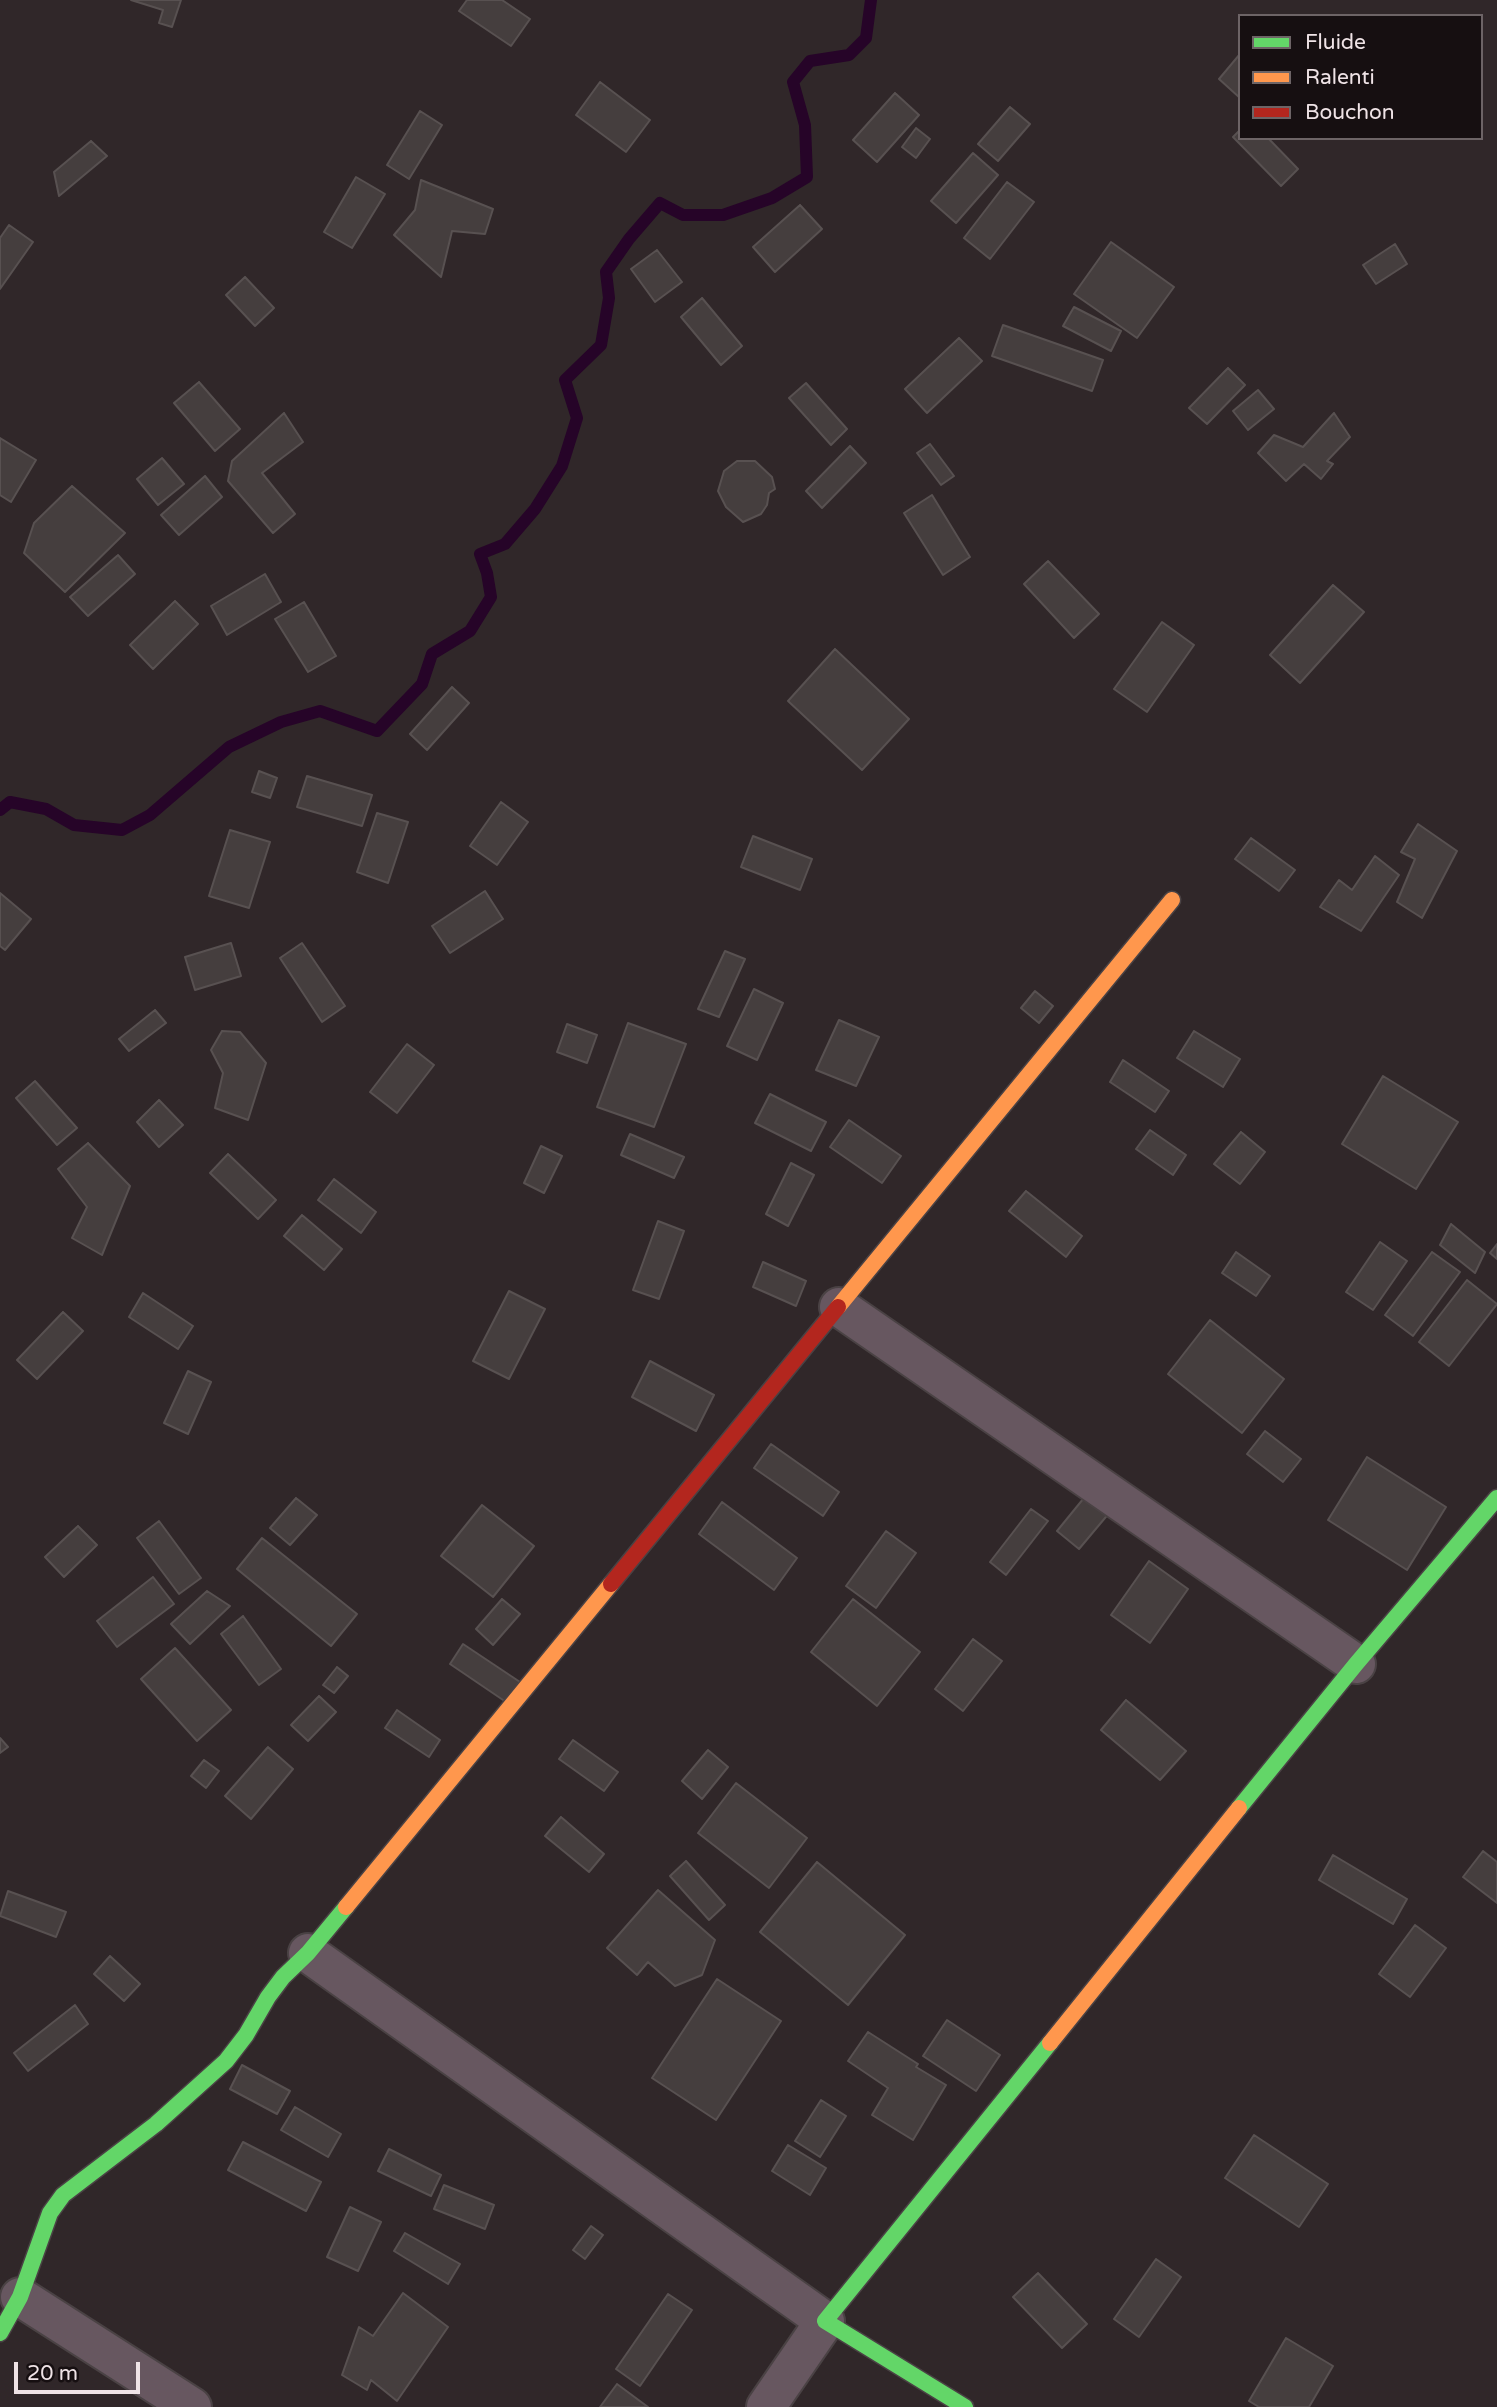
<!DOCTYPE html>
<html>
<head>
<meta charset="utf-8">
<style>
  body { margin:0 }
  #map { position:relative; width:1497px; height:2407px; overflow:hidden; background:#302729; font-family:"Varela Round",sans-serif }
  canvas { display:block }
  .legend { position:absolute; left:1238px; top:14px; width:245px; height:126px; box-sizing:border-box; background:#160f11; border:2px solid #6d6466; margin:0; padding:9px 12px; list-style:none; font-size:21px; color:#efe3e6 }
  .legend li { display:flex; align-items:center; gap:14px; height:35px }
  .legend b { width:35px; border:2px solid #6d6466 }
  .scale { position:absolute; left:14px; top:2362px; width:126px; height:32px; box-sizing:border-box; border:4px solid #efe3e6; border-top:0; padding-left:9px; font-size:21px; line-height:24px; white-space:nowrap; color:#efe3e6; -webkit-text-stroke:5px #160f11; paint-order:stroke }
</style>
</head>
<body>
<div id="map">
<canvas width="1497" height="2407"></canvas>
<ul class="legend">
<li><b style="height:9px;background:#63d668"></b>Fluide</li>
<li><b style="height:9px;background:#ff974d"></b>Ralenti</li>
<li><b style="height:9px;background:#b3261e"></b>Bouchon</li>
</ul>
<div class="scale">20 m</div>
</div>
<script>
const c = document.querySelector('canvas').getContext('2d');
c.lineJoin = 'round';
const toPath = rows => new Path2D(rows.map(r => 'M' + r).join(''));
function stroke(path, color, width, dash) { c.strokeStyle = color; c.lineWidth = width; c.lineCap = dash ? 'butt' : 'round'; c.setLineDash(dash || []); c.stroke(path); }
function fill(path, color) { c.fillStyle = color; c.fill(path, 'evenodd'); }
stroke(toPath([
  [0,810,10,802,46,809,74,825,122,830,150,815,229,747,281,722,320,711,377,731,422,684,432,654,470,631,491,597,487,573,480,554,505,544,535,509,562,466,577,418,565,380,601,345,609,298,606,272,629,239,660,203,683,215,723,215,772,198,807,177,805,125,793,82,810,61,849,55,866,38,871,0]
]), '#260428', 12);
const building = toPath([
  [131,0,181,0,172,27,159,23,163,10,131,0],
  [467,0,502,0,530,19,511,46,459,11,467,0],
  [1240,54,1240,98,1219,79,1240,54],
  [600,82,650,120,626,152,576,115,600,82],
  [895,93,919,115,877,162,853,140,895,93],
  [1010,107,1030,124,998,161,978,144,1010,107],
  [420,111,442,125,409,179,387,165,420,111],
  [916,128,930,139,916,158,902,147,916,128],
  [1240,130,1240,138,1268,138,1298,169,1281,186,1233,137,1240,130],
  [91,141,107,156,59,196,54,172,91,141],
  [973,153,998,175,956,223,931,201,973,153],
  [356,177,385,194,352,248,324,232,356,177],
  [421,180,493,209,485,234,452,231,441,277,394,235,415,210,421,180],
  [1007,182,1034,202,990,259,964,238,1007,182],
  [800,205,822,229,775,272,753,247,800,205],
  [9,225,33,242,0,289,0,238,9,225],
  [1111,242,1174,287,1137,338,1074,294,1111,242],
  [1395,244,1407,264,1376,284,1363,265,1395,244],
  [657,250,682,282,655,302,631,269,657,250],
  [245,277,274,308,255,326,226,295,245,277],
  [702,298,742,346,721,365,681,317,702,298],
  [1074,307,1121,331,1111,351,1063,326,1074,307],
  [1003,325,1103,360,1092,391,992,356,1003,325],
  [959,338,982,361,927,413,905,389,959,338],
  [1228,368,1245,385,1207,424,1189,408,1228,368],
  [199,382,240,429,215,451,174,403,199,382],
  [806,383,847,429,831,445,789,398,806,383],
  [1258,390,1274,409,1248,430,1233,411,1258,390],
  [284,413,303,442,262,473,295,514,273,533,228,481,232,461,284,413],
  [1334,413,1350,437,1327,461,1333,464,1321,479,1304,464,1286,481,1258,453,1274,435,1303,447,1334,413],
  [0,438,36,460,11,502,0,495,0,438],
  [930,444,954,476,941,485,917,453,930,444],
  [850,446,866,463,822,508,806,491,850,446],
  [162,458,184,484,158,505,137,479,162,458],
  [737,461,755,461,772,477,775,489,769,493,767,505,761,514,743,522,726,507,718,491,724,471,737,461],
  [205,476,222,497,179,535,161,515,205,476],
  [72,486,125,533,65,592,24,553,34,523,72,486],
  [932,495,970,557,943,575,904,513,932,495],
  [118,555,135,574,88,616,70,597,118,555],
  [1048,561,1099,614,1074,638,1024,584,1048,561],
  [265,574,281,602,227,635,211,606,265,574],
  [1333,585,1364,612,1300,683,1270,655,1333,585],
  [175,601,198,624,153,669,130,645,175,601],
  [304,602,336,656,308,672,275,619,304,602],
  [1162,622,1194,645,1147,712,1114,689,1162,622],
  [835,649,909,719,862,770,788,701,835,649],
  [452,687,469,703,427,750,410,734,452,687],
  [259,771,277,778,270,798,252,792,259,771],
  [307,776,372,795,362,826,297,807,307,776],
  [501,802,528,822,497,865,470,846,501,802],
  [377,813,408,822,388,883,357,872,377,813],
  [1418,824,1457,851,1422,918,1397,902,1415,859,1401,852,1418,824],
  [230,830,270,842,249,908,209,896,230,830],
  [753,836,812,859,800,890,741,867,753,836],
  [1251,838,1295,870,1279,891,1235,859,1251,838],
  [1375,856,1399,875,1361,931,1320,907,1339,880,1352,890,1375,856],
  [485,891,503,919,450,953,432,926,485,891],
  [0,893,31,919,5,950,0,946,0,893],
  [231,943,241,976,195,990,185,957,231,943],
  [302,943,345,1006,322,1022,280,958,302,943],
  [725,951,745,959,719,1017,698,1009,725,951],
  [754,989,783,1003,757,1060,727,1046,754,989],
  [1035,991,1053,1006,1039,1023,1021,1008,1035,991],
  [155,1010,166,1023,129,1051,119,1039,155,1010],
  [839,1020,879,1037,856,1086,816,1070,839,1020],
  [628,1023,686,1044,654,1127,597,1107,628,1023],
  [567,1024,597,1035,587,1063,557,1052,567,1024],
  [222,1031,240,1032,266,1063,248,1120,215,1108,223,1073,211,1050,222,1031],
  [1194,1031,1240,1059,1223,1087,1177,1058,1194,1031],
  [407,1044,434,1065,397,1113,370,1092,407,1044],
  [1123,1060,1169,1091,1155,1112,1110,1082,1123,1060],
  [1383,1076,1458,1122,1416,1189,1342,1144,1383,1076],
  [35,1081,77,1128,57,1145,16,1098,35,1081],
  [770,1094,826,1122,811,1151,755,1123,770,1094],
  [159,1100,183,1125,159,1147,137,1122,159,1100],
  [849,1120,901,1156,882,1183,830,1147,849,1120],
  [1150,1130,1186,1155,1173,1175,1136,1149,1150,1130],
  [1241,1132,1265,1152,1240,1184,1214,1164,1241,1132],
  [630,1134,684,1157,674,1178,621,1155,630,1134],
  [88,1143,130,1186,102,1255,72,1238,87,1207,58,1169,88,1143],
  [541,1146,562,1156,544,1193,524,1183,541,1146],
  [228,1154,276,1200,258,1219,210,1173,228,1154],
  [791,1163,814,1175,788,1226,766,1214,791,1163],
  [334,1179,376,1212,361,1233,318,1200,334,1179],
  [1026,1191,1082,1236,1066,1257,1009,1211,1026,1191],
  [302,1215,342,1249,324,1270,284,1236,302,1215],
  [658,1221,684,1231,659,1299,633,1290,658,1221],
  [1451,1224,1485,1252,1475,1273,1440,1245,1451,1224],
  [1380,1242,1407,1261,1373,1310,1346,1292,1380,1242],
  [1497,1244,1497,1259,1490,1253,1497,1244],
  [1236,1252,1270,1276,1256,1296,1222,1273,1236,1252],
  [1432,1252,1460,1272,1413,1336,1385,1315,1432,1252],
  [763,1262,806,1281,796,1306,753,1287,763,1262],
  [1467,1280,1497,1304,1449,1366,1419,1342,1467,1280],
  [509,1291,545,1309,509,1379,473,1361,509,1291],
  [143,1293,193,1326,178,1349,129,1317,143,1293],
  [63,1312,83,1331,37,1379,17,1360,63,1312],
  [1210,1320,1284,1379,1242,1433,1168,1374,1210,1320],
  [650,1361,714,1395,696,1431,632,1397,650,1361],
  [188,1371,211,1382,188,1434,164,1423,188,1371],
  [1265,1431,1301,1459,1283,1482,1247,1454,1265,1431],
  [771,1444,839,1492,823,1516,754,1468,771,1444],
  [1367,1457,1446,1507,1407,1570,1328,1520,1367,1457],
  [1088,1493,1110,1512,1079,1549,1057,1531,1088,1493],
  [296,1498,317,1515,290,1545,270,1528,296,1498],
  [722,1502,797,1558,774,1590,699,1534,722,1502],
  [482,1505,534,1546,493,1597,441,1556,482,1505],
  [1031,1509,1048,1521,1006,1575,990,1562,1031,1509],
  [159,1521,201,1578,179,1594,137,1538,159,1521],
  [78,1526,97,1545,64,1577,45,1557,78,1526],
  [886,1531,916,1553,876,1608,846,1586,886,1531],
  [262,1538,357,1614,331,1646,237,1569,262,1538],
  [1149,1561,1188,1589,1150,1643,1111,1615,1149,1561],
  [153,1577,174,1604,117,1647,97,1621,153,1577],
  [207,1591,230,1606,190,1644,171,1624,207,1591],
  [502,1599,520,1614,493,1645,476,1629,502,1599],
  [853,1599,920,1652,877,1706,811,1652,853,1599],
  [243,1616,281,1669,259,1685,221,1634,243,1616],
  [973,1639,1002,1661,963,1711,935,1689,973,1639],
  [463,1644,520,1682,506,1702,450,1664,463,1644],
  [175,1648,231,1710,197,1741,141,1679,175,1648],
  [337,1667,348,1676,334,1693,323,1685,337,1667],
  [319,1696,336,1712,308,1741,291,1725,319,1696],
  [1126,1700,1186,1751,1160,1780,1101,1730,1126,1700],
  [397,1710,440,1740,429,1757,385,1728,397,1710],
  [0,1738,8,1747,0,1753,0,1738],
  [573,1740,618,1772,604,1791,559,1759,573,1740],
  [268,1747,293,1769,251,1819,225,1796,268,1747],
  [708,1750,728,1767,702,1799,682,1781,708,1750],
  [204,1760,219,1771,206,1788,191,1776,204,1760],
  [736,1783,807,1838,769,1888,698,1833,736,1783],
  [561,1817,604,1854,589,1872,545,1836,561,1817],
  [1483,1851,1497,1862,1497,1903,1463,1877,1483,1851],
  [1333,1855,1407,1899,1393,1924,1319,1880,1333,1855],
  [686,1861,725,1905,709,1920,670,1876,686,1861],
  [817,1862,905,1935,848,2005,760,1932,817,1862],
  [658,1890,715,1940,702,1975,675,1986,648,1962,637,1975,607,1948,658,1890],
  [8,1891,66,1912,56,1937,0,1916,8,1891],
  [1415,1925,1446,1948,1410,1997,1379,1974,1415,1925],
  [110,1956,140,1984,124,2001,94,1974,110,1956],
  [717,1979,781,2021,716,2120,652,2078,717,1979],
  [75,2005,88,2024,28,2071,14,2053,75,2005],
  [947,2020,1000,2055,976,2091,923,2056,947,2020],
  [868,2032,918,2064,916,2067,946,2085,913,2140,872,2115,888,2088,848,2061,868,2032],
  [242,2065,290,2091,277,2114,230,2089,242,2065],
  [821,2100,846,2116,820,2157,795,2141,821,2100],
  [295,2107,341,2134,328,2157,281,2130,295,2107],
  [1254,2135,1328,2184,1299,2227,1225,2178,1254,2135],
  [243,2142,321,2182,306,2211,228,2170,243,2142],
  [788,2145,826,2168,810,2195,772,2171,788,2145],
  [389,2149,441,2175,431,2196,378,2171,389,2149],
  [444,2185,494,2205,485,2229,434,2209,444,2185],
  [350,2207,381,2222,358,2271,327,2257,350,2207],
  [591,2226,603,2235,585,2259,573,2250,591,2226],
  [405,2233,460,2264,448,2284,394,2251,405,2233],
  [1156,2259,1181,2277,1139,2337,1114,2319,1156,2259],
  [1038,2273,1087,2324,1062,2348,1013,2297,1038,2273],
  [403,2293,448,2327,397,2401,371,2380,367,2390,342,2375,359,2327,373,2336,403,2293],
  [668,2294,692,2310,640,2386,616,2369,668,2294],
  [1286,2338,1333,2366,1309,2407,1259,2407,1249,2401,1286,2338],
  [617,2384,648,2407,600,2407,617,2384]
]);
fill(building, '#453e3e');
stroke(building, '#585151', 2);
const street = toPath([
  [839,1307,1356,1664],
  [308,1953,825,2321,766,2407],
  [20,2297,192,2407]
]);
const fast = toPath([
  [1239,1808,1356,1664,1497,1498],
  [0,2333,20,2297,50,2213,63,2195,156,2124,226,2061,246,2035,268,1997,283,1977,308,1953,346,1907],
  [965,2407,825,2321,1050,2043]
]);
const slow = toPath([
  [838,1307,1172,900],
  [346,1907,611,1584],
  [1050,2043,1239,1808]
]);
const jam = toPath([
  [611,1584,838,1307]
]);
stroke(street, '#4a4244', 42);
stroke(fast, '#4a4244', 19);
stroke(slow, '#4a4244', 19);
stroke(jam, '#4a4244', 19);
stroke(street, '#675760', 38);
stroke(fast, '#63d668', 16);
stroke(slow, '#ff974d', 16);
stroke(jam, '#b3261e', 16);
</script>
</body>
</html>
